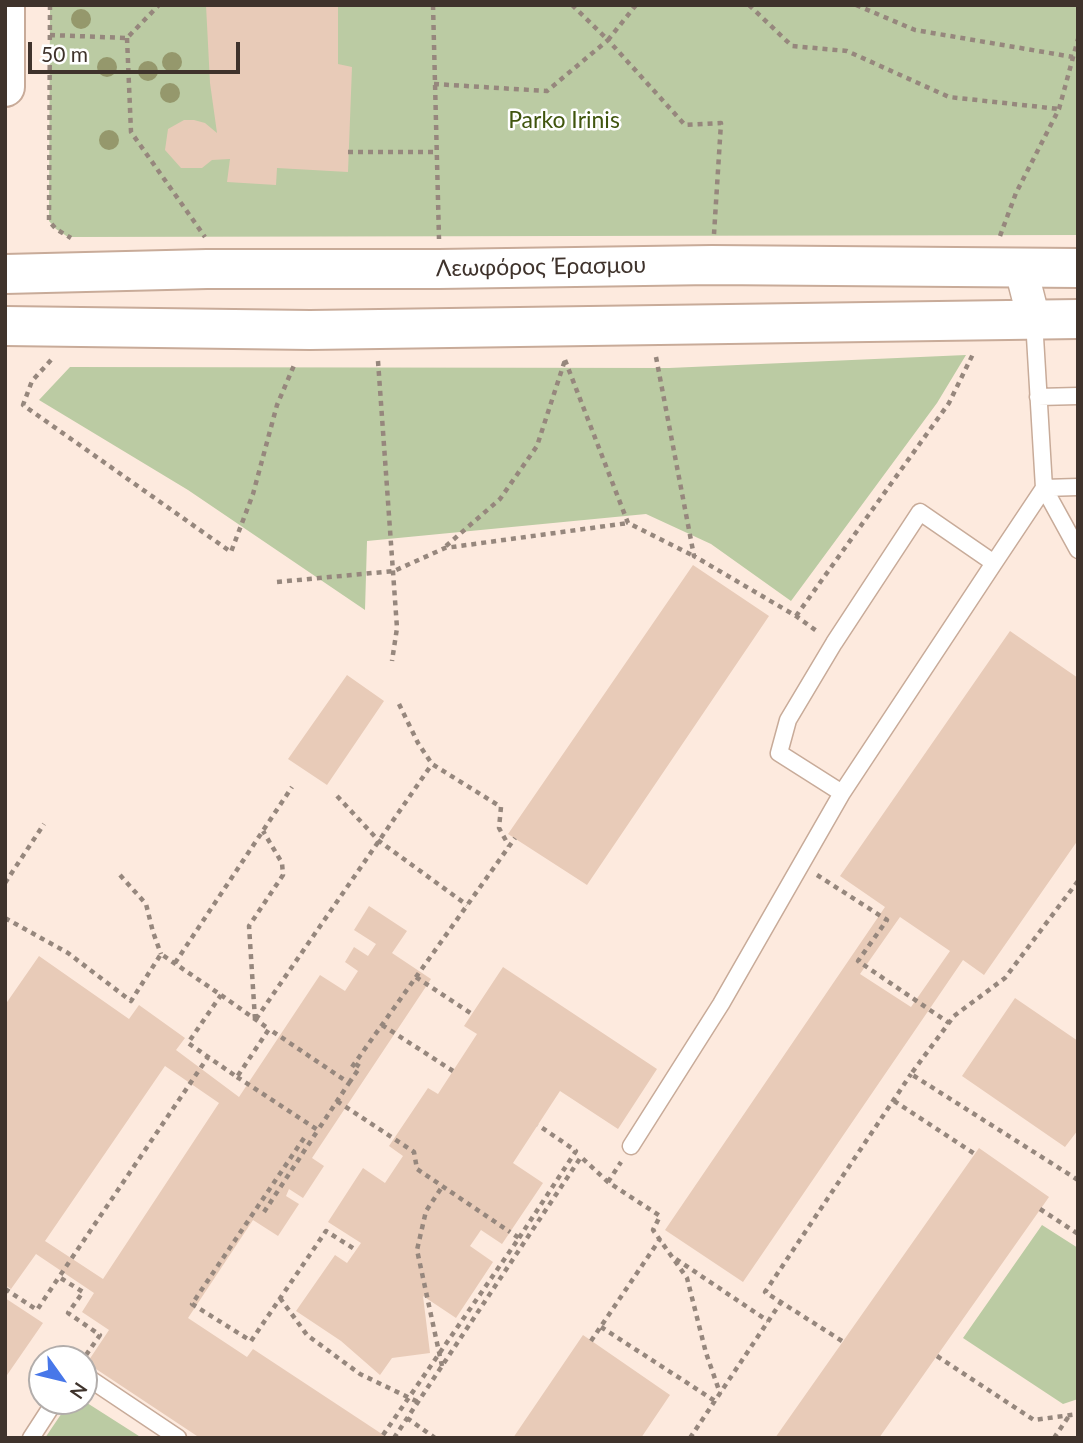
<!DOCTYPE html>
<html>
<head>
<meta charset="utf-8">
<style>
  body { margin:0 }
  #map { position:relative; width:1083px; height:1443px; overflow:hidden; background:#fdeade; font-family:Lato,sans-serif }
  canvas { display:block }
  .frame { position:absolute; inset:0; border:7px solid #3f332c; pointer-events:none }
  .north { position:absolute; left:28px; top:1345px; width:70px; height:70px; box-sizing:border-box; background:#fff; border:2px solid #b2adab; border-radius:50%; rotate:124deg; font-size:19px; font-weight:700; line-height:28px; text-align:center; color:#3f332c }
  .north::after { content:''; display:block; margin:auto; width:24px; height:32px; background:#4877e9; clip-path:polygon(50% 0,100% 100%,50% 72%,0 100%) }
  .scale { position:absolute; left:28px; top:42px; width:212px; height:32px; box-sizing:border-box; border:4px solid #3f332c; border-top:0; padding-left:9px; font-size:21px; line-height:24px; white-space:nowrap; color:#3f332c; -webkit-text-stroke:5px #fff; paint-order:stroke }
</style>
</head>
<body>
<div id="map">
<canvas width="1083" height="1443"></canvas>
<div class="frame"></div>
<div class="north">N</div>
<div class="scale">50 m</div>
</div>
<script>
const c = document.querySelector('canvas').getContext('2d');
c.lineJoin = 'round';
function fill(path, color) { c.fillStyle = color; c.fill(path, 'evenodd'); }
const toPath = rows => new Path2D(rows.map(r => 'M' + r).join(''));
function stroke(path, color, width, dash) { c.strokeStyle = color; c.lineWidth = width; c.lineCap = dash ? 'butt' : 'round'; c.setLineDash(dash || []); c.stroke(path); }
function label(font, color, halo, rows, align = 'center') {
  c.font = font + ' Lato,sans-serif'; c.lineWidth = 5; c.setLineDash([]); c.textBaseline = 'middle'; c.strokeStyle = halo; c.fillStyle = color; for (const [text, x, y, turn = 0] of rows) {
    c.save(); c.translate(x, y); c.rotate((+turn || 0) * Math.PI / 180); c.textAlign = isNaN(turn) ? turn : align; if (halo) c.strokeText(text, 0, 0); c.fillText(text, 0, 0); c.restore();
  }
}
fill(toPath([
  [50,5,1078,5,1078,235,68,237,56,229,49,221],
  [966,355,937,403,791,601,711,544,646,514,367,541,365,610,188,490,39,400,70,367,669,368],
  [1042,1225,1078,1248,1078,1399,1063,1404,963,1338],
  [70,1401,84,1401,142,1438,45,1438]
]), '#bbcba3');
fill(toPath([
  [206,5,338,5,338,64,352,67,348,172,277,168,276,185,227,182,230,159,212,160,202,168,181,168,165,150,168,129,184,120,194,120,205,123,217,133,210,83],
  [693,565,769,616,587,885,508,834],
  [1010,631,1078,678,1078,840,984,975,963,960,743,1282,665,1230,885,907,840,876],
  [900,917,950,951,911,1007,860,974],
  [347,675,384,701,327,785,288,759],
  [369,906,407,931,392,953,431,979,312,1158,324,1166,303,1198,289,1189,286,1196,299,1204,278,1236,253,1220,188,1318,247,1357,253,1349,388,1438,200,1438,87,1363,109,1330,82,1312,94,1293,36,1254,11,1289,5,1285,5,1005,39,956,129,1019,139,1005,185,1038,176,1050,239,1097,320,975,345,991,358,971,345,962,354,947,368,956,376,944,354,930],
  [165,1066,219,1103,103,1279,45,1241],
  [503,967,657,1069,618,1129,560,1091,513,1163,543,1183,502,1244,481,1230,470,1246,493,1262,456,1318,423,1296,430,1353,392,1358,380,1375,341,1341,296,1311,335,1255,347,1263,361,1243,328,1222,363,1168,385,1183,403,1156,389,1146,428,1088,438,1094,477,1034,464,1026],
  [1015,998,1078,1041,1078,1130,1065,1147,962,1076],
  [979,1148,1049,1197,879,1438,775,1438],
  [5,1298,43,1323,5,1378],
  [583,1335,670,1395,641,1438,513,1438]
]), '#e8cbb8');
const lane = toPath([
  [1038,397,1078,396],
  [1078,487,1044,488,1078,550],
  [994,563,920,512,834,643,788,720,779,753,842,793,994,563,1044,488,1034,320],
  [631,1146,721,1004,842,793],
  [84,1375,178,1438],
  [31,1438,55,1401]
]);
const street = toPath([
  [1021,269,1034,320]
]);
const secondary = toPath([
  [5,6,5,87],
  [5,274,207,269,439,269,712,265,1078,268],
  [5,326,310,330,1078,319]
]);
stroke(lane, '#c8ab99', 19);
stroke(street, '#c8ab99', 35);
stroke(secondary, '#c8ab99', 42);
stroke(toPath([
  [50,5,49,221,56,229,71,238],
  [433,5,439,239],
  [572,5,608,40,636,5],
  [749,5,792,46,847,51,949,97,1059,109],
  [856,5,915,30,1073,57],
  [50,35,127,38,159,5],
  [127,38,131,132,205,237],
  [434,84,547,91,608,40,685,125,721,123,714,234],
  [348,152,436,152],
  [1000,236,1016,193,1059,109,1078,39],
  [656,357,694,556,796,616,818,632],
  [51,360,32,381,23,405,231,552,253,494,277,405,295,363],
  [565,360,628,523,694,556],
  [378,361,397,628,392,661],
  [446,546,500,499,537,446,565,360],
  [277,582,394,571,445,548,628,523],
  [796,616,949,403,973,354],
  [399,704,418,743,432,764,501,807,499,828,509,846],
  [337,796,379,841,467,905],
  [120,875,146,904,153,932,161,954],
  [817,875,887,920,858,961,949,1023],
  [1078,881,1005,978,954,1016,911,1074,1078,1180],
  [5,883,44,824],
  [5,918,68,953,131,1001,161,954,221,995],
  [175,963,292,787],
  [416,977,472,1014],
  [221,995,269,1029,237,1077,188,1043,221,995],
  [255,1019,249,926,283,875,282,863,263,831],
  [256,1019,432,764],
  [382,1025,453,1071],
  [352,1067,515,838],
  [237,1077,318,1130,349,1083,269,1029],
  [349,1083,360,1067,354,1063],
  [337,1101,414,1152,417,1169,510,1232],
  [894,1101,975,1154],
  [304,1138,192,1304,251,1341,326,1231,356,1250],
  [608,1182,621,1162],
  [1040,1209,1078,1234],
  [264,1212,318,1130],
  [676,1259,768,1321],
  [5,1289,37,1310,59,1277],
  [280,1298,307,1335,360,1374,418,1402],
  [601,1327,715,1401],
  [591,1341,660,1239],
  [842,1341,765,1292,911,1074],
  [86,1355,100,1335,68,1313,83,1292,59,1277,208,1057],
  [937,1356,1034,1420,1078,1414],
  [442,1366,417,1250,426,1211,442,1187],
  [407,1418,435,1438],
  [394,1438,581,1157,608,1182,660,1216,653,1230,687,1278,706,1353,720,1393],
  [690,1438,781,1302],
  [1054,1438,1069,1416]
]), '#96877d', 4.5, [5, 5]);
stroke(lane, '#fff', 16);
stroke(street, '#fff', 32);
stroke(secondary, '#fff', 38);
stroke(toPath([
  [519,1238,576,1151,538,1125],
  [383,1435,519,1238,510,1232]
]), '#96877d', 4.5, [5, 5]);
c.fillStyle = '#95986c';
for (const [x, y] of [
  [81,19],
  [172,62],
  [107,67],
  [148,71],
  [170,93],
  [109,140]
]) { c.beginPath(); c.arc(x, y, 10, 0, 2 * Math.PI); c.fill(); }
label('23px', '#40550e', '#fff', [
  ["Parko Irinis",564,121]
]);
label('23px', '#3f332c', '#fff', [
  ["Λεωφόρος Έρασμου",541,267,-1]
]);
</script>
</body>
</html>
